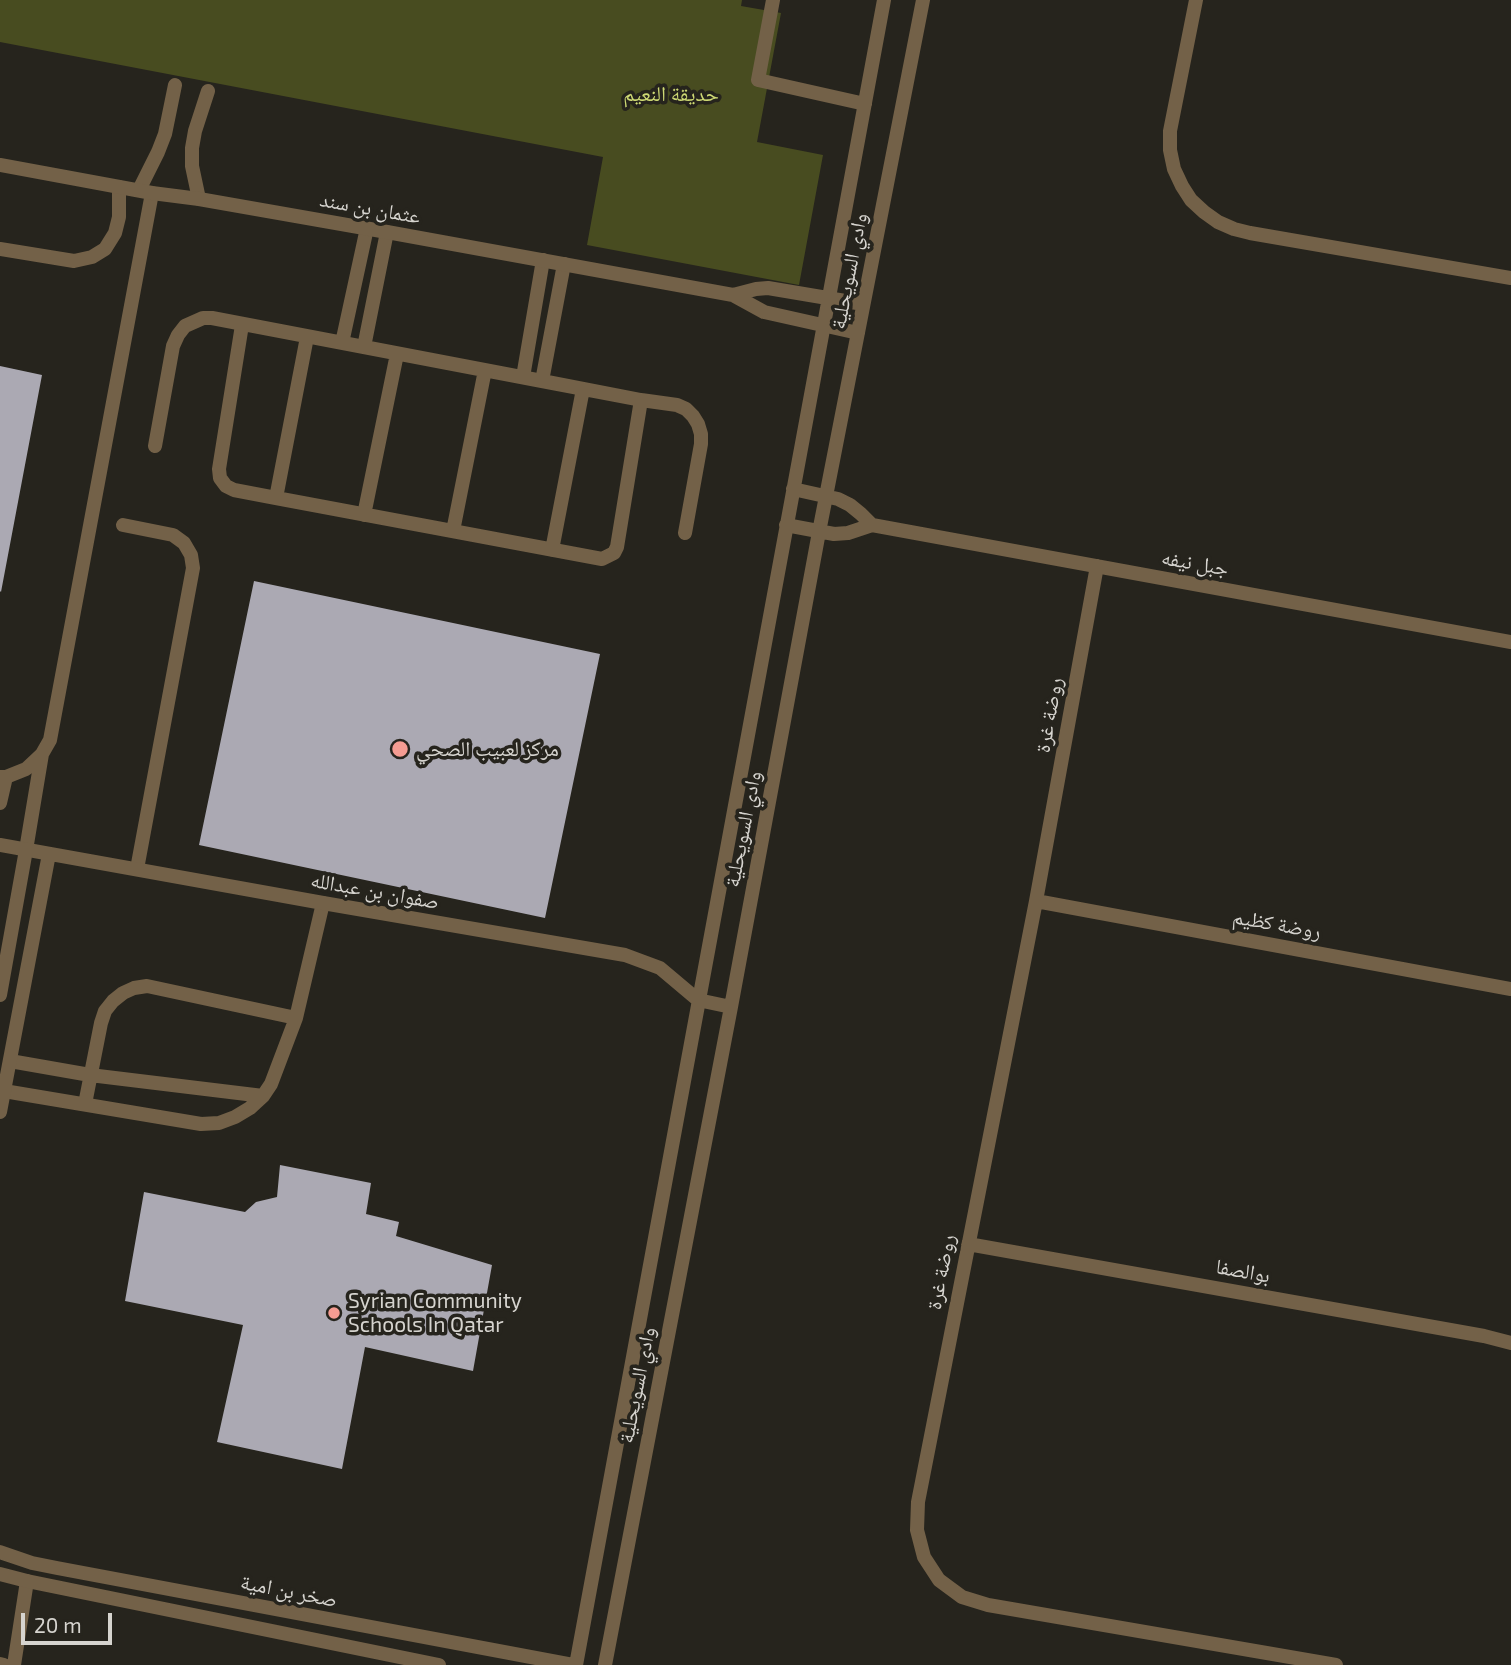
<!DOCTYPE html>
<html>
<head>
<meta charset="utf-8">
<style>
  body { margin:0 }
  #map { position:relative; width:1511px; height:1665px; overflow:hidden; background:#26241d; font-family:"Exo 2",sans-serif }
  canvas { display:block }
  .scale { position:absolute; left:21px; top:1613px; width:91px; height:32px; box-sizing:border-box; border:4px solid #d6d4cf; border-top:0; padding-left:9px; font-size:21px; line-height:24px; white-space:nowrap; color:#d6d4cf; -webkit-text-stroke:5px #26241d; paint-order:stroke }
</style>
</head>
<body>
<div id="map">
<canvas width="1511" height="1665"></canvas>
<div class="scale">20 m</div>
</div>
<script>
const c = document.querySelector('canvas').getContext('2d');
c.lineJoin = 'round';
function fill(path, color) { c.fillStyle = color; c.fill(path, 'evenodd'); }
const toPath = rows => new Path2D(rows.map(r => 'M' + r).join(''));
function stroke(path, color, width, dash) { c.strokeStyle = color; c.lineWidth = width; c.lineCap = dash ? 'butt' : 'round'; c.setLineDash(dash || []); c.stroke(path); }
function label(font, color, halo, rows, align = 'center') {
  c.font = font + ' "Exo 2","Noto Naskh Arabic",sans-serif'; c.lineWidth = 7; c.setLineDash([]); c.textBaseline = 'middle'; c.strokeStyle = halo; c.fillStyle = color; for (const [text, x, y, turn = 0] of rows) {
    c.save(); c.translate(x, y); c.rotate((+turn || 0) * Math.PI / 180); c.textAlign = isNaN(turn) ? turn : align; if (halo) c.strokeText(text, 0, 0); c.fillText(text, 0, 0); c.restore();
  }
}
fill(toPath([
  [0,0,742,0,741,6,781,13,757,142,823,155,799,285,587,245,603,157,0,42]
]), '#484c20');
fill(toPath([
  [0,366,42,375,1,592,0,591],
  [254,581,600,654,545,918,199,845],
  [280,1165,371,1183,366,1214,399,1222,396,1236,492,1265,473,1371,365,1347,342,1469,217,1442,243,1325,125,1301,144,1192,245,1212,256,1202,277,1197]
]), '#aba9b3');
stroke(toPath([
  [139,190,158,152,165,134,175,85],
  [199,199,192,166,192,148,195,131,208,91],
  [0,249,74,261,92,257,105,249,115,233,119,217,119,187],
  [242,325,219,469,220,478,226,486,234,490,276,498,602,559,614,553,617,547,641,400],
  [342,343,367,228],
  [364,347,387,232],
  [523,377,543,260],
  [542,381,564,264],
  [155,446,173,346,178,335,185,326,203,318,212,318,542,381,641,400,677,405,686,409,693,416,698,424,701,434,701,444,685,533],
  [276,498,307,337],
  [364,515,397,354],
  [123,525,173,535,184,543,191,555,193,568,137,869],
  [453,531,485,370],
  [552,550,583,389],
  [0,777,6,777,26,769,42,754,50,740,152,193],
  [0,803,6,777],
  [26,850,42,754],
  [10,1061,90,1075,263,1096],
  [4,1091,201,1124,219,1123,235,1117,250,1108,263,1096,271,1084,296,1018,323,903],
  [85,1104,101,1023,105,1011,113,1001,123,993,134,988,147,986,296,1018],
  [0,1664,4,1665],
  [14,1665,27,1581]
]), '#736148', 14);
stroke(toPath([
  [773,0,758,80,865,104],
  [1196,0,1170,131,1170,150,1174,169,1182,186,1191,200,1204,212,1218,222,1234,229,1250,233,1511,278],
  [0,165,152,193,199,199,387,232,733,295,764,312,858,333],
  [733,295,756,289,768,288,863,304],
  [793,489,838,499,850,505,861,514,872,525],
  [786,525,834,534,848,533,872,525,1511,642],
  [1097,566,1036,901,918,1502,917,1530,924,1557,939,1580,962,1597,988,1605,1336,1665],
  [0,845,323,903,625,955,660,968,698,1000,731,1007],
  [1036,901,1511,989],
  [0,995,26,850],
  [0,1112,49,854],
  [968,1244,1484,1336,1511,1343],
  [0,1552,32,1563,57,1568,573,1665],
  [0,1574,27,1581,439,1665],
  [576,1665,884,0],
  [605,1665,731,1007,819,532,923,0]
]), '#736148', 14);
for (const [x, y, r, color] of [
  [400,749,9,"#f59c92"],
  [334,1313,7,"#f59c92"]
]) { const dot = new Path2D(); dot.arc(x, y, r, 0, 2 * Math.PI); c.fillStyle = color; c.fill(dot); stroke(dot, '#26241d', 2.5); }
label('21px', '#ced974', '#26241d', [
  ["حديقة النعيم",671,94]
]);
label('21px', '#d6d4cf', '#26241d', [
  ["عثمان بن سند",370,208,10],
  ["وادي السويحلية",849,271,-79],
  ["جبل نيفه",1195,563,10],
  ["روضة غرة",1049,715,-80],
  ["وادي السويحلية",743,829,-79],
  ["صفوان بن عبدالله",375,891,10],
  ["روضة كظيم",1277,924,10],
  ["بوالصفا",1243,1271,10],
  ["روضة غرة",941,1272,-79],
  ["وادي السويحلية",637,1385,-79],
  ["صخر بن امية",289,1591,11]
]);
label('21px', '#d6d4cf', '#26241d', [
  ["مركز لعبيب الصحي",416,749],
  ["Syrian Community",348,1301],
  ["Schools In Qatar",348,1325]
], 'left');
</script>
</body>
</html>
